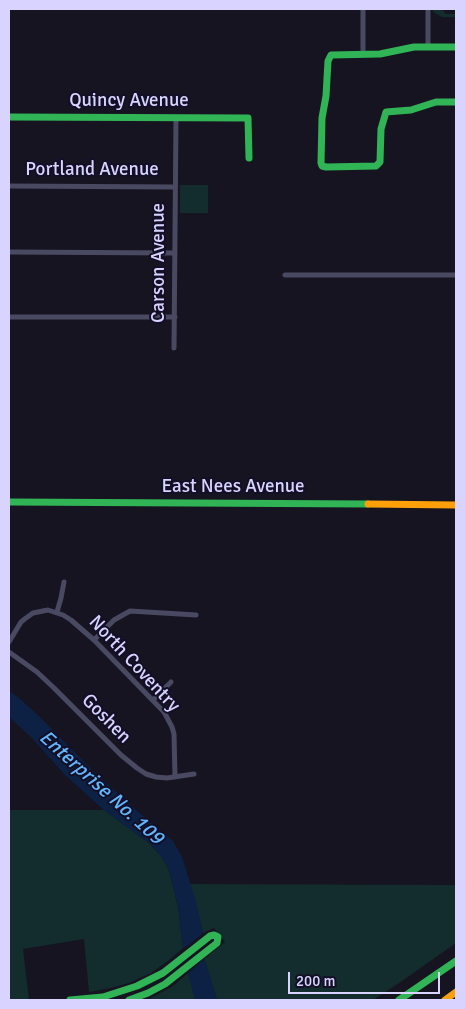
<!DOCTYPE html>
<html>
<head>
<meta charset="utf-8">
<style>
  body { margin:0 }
  #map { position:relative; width:465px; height:1009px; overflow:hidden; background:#161421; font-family:Signika,sans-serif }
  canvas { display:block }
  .frame { position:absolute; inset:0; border:10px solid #d9d4ff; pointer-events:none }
  .scale { position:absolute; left:288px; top:972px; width:152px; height:22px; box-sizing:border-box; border:2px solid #d9d4ff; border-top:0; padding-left:6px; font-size:15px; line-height:18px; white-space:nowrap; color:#d9d4ff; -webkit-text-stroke:4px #130f26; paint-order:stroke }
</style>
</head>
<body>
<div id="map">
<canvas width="465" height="1009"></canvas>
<div class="frame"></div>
<div class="scale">200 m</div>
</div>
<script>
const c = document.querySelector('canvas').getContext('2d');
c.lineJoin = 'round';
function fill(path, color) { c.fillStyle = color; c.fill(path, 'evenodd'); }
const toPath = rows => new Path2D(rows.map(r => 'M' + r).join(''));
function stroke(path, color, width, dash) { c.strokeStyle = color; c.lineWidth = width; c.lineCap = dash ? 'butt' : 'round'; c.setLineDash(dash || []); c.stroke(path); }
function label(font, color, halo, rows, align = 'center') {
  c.font = font + ' Signika,sans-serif'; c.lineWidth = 4; c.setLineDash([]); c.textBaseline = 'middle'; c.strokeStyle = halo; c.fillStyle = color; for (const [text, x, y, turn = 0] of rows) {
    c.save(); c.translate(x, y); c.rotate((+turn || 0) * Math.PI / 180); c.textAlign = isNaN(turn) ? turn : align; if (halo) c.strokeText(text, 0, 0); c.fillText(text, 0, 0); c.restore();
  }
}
fill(toPath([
  [433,9,442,9,446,14,456,14,456,17,442,17,433,12],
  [180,185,208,185,208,213,180,213],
  [9,810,104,810,149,843,161,856,169,870,178,907,183,948,168,961,151,973,129,983,111,988,89,992,84,939,23,949,29,1000,9,1000],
  [190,884,456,885,456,943,402,981,373,1000,217,1000,204,959,225,942,214,928,203,933],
  [188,973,196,1000,147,1000,173,986]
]), '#132c2d');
fill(toPath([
  [9,691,19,698,40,717,92,770,136,810,173,841,182,857,196,902,203,933,190,944,183,948,178,907,169,870,161,856,149,843,104,810,65,775,32,738,9,717],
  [204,959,206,963,217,1000,196,1000,193,993,188,973]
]), '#0d2144');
stroke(toPath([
  [428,47,428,9],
  [363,54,363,9],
  [9,186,174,187],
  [9,252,174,253],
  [285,275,456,275],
  [9,317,175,317],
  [174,348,176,118],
  [57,612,61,598,64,582],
  [94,640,114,620,130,611,196,615],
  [9,642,21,622,26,618,33,613,48,610,63,615,71,620,94,640,164,712,172,727,174,734,175,777],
  [9,652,37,672,54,688,121,755,137,768,146,774,156,777,167,778,194,774],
  [153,700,171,682]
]), '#4a4962', 5);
stroke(toPath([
  [456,47,414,47,380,54,331,55,328,61,326,96,322,118,321,163,322,166,326,167,376,166,380,162,381,129,386,112,411,110,436,102,456,102],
  [9,117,248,118,249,158],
  [9,502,368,504],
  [70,1000,103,997,137,986,163,973,210,936,214,935,218,937,217,943,165,984,148,993,129,1000],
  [399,1000,456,961]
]), '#30b455', 7);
stroke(toPath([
  [368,504,456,505],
  [445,1000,456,992]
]), '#ff9f0a', 7);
label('19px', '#d9d4ff', '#130f26', [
  ["Quincy Avenue",129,101],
  ["Portland Avenue",92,170],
  ["Carson Avenue",159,263,-90],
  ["East Nees Avenue",233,487],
  ["North Coventry",134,664,47],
  ["Goshen",106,719,45]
]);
label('italic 20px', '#62b6ff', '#130f26', [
  ["Enterprise No. 109",101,788,42]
]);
</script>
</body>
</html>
